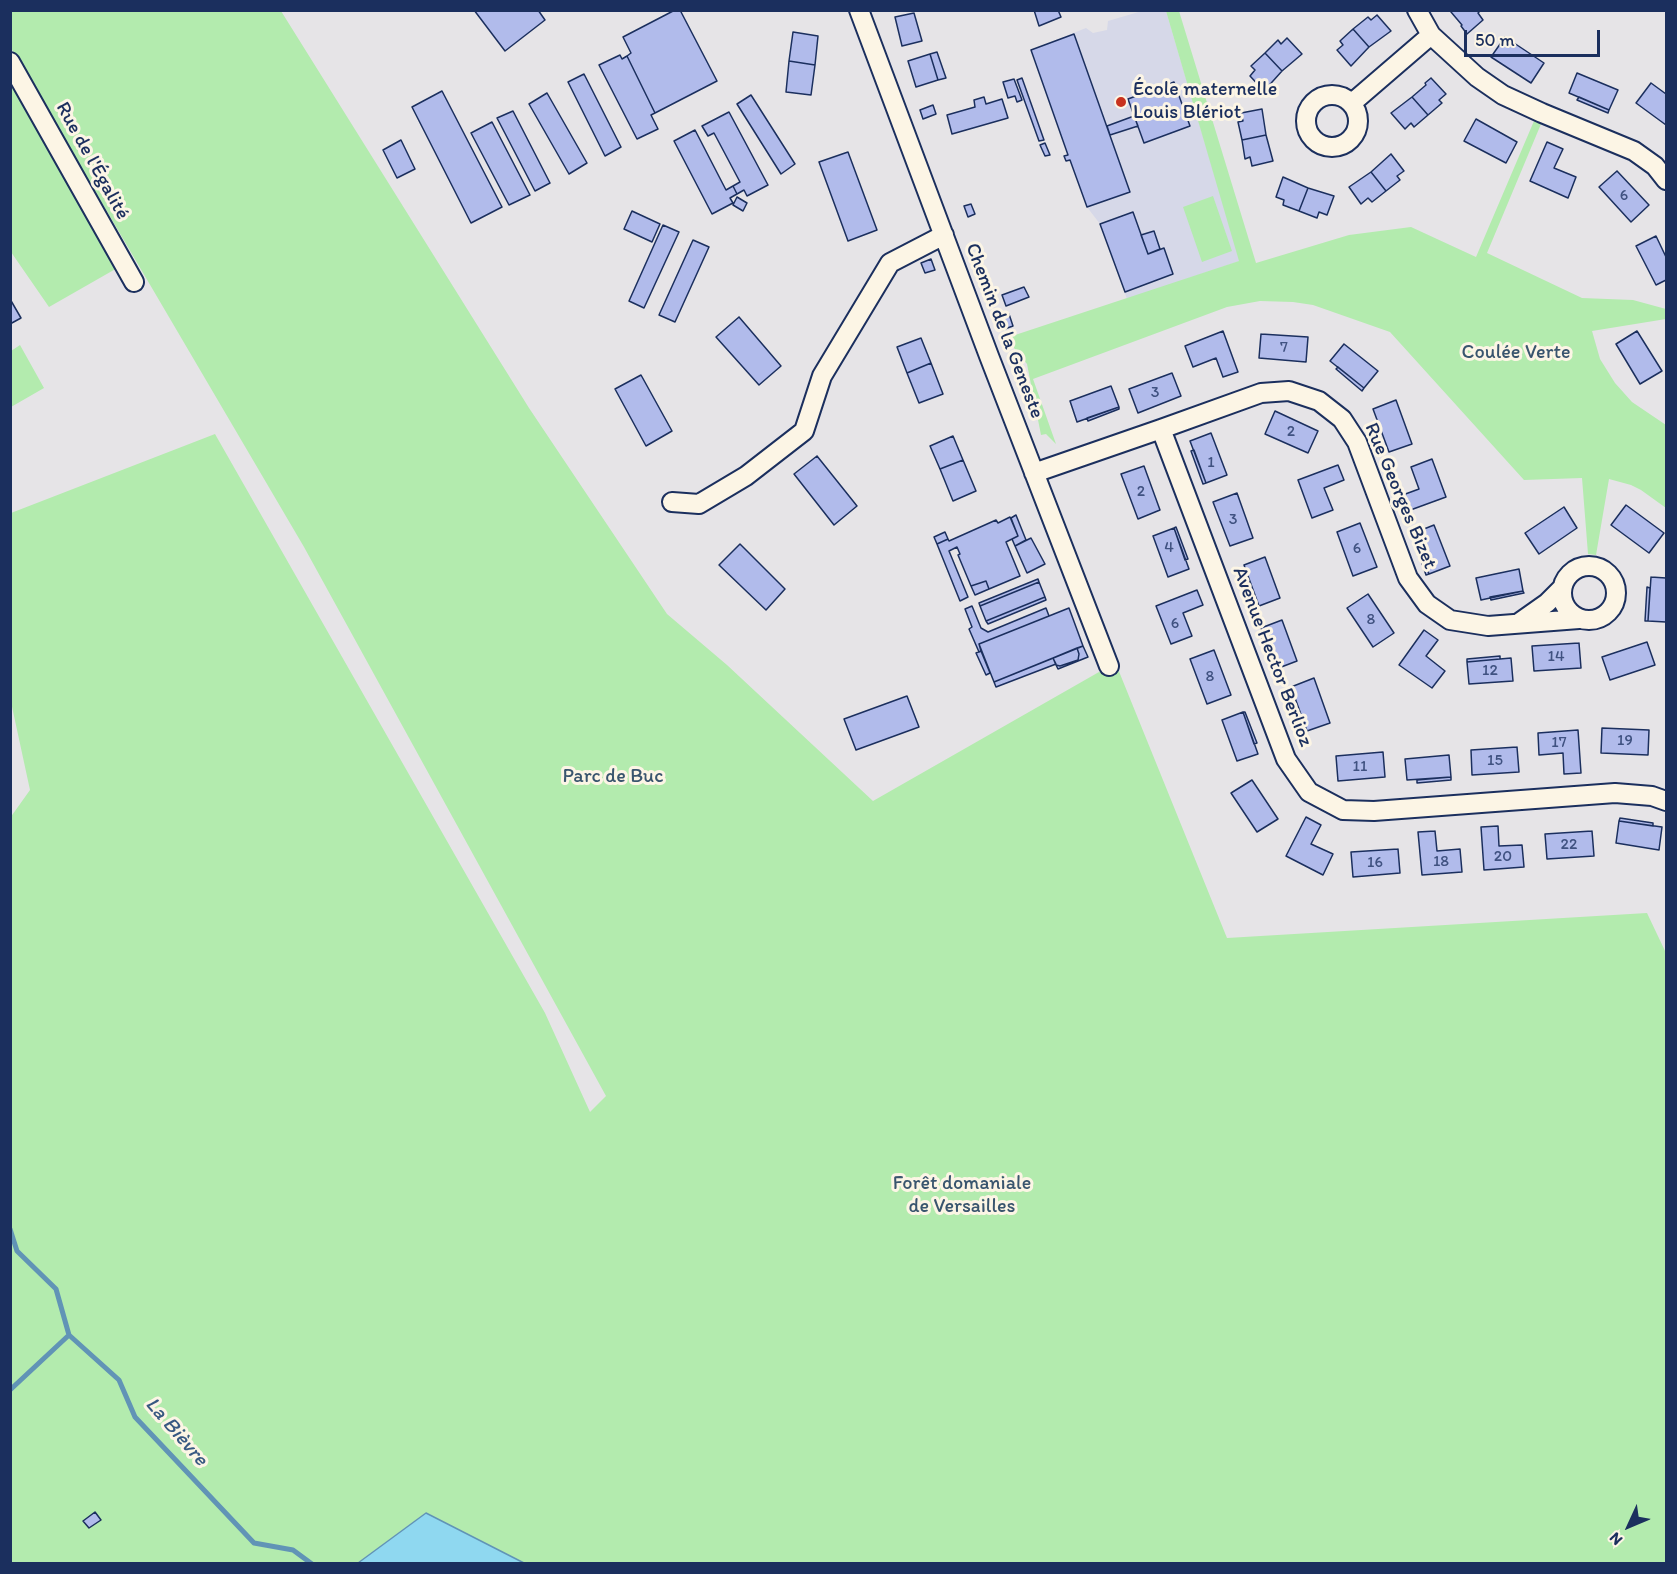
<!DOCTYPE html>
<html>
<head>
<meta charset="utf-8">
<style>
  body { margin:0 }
  #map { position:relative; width:1677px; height:1574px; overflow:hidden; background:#e6e4e7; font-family:Itim,sans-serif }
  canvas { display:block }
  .frame { position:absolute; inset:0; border:12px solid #1b2f5e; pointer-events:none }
  .north { position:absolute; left:1599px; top:1496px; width:60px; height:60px; -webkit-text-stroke:4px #fcf5e5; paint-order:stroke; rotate:226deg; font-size:16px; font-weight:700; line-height:24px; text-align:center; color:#1b2f5e }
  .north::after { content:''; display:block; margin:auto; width:21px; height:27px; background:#1b2f5e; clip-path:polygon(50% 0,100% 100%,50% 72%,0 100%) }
  .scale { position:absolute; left:1464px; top:30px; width:136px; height:27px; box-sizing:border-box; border:3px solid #1b2f5e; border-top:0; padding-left:8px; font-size:18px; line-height:21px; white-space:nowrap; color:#1b2f5e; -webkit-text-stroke:4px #fcf5e5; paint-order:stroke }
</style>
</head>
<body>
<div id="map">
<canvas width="1677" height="1574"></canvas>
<div class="frame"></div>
<div class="north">N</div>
<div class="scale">50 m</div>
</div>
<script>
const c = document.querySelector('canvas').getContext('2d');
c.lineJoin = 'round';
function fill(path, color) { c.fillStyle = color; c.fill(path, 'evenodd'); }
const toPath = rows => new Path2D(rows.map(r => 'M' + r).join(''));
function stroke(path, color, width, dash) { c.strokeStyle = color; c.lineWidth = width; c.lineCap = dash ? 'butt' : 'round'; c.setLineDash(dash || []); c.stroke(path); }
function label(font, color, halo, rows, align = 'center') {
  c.font = font + ' Itim,sans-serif'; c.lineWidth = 6; c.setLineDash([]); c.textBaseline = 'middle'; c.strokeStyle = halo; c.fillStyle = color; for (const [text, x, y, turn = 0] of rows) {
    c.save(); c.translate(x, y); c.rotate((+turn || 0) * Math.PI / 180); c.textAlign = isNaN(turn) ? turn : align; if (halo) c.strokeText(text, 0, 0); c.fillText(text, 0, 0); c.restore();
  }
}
fill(toPath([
  [1142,11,1166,11,1240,261,1127,299,1100,224,1087,207,1070,160,1066,161,1064,156,1068,154,1031,50,1086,28,1093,33,1107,30,1108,21]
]), '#d6d8e8');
fill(toPath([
  [11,11,281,11,529,408,667,614,727,665,873,801,1099,672,1118,669,1227,938,1647,913,1666,953,1666,1563,524,1564,426,1513,358,1563,11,1564,10,818,30,790,11,702,11,513,215,434,545,1013,590,1112,606,1096,304,547,11,48],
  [1166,11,1179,11,1256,263,1349,235,1411,227,1476,257,1534,121,1541,124,1487,253,1582,298,1633,300,1666,309,1666,319,1592,331,1600,359,1615,383,1632,402,1666,425,1666,508,1641,490,1631,485,1609,479,1596,555,1588,554,1582,478,1524,480,1390,332,1313,305,1293,302,1260,301,1227,307,1033,379,1056,444,1046,434,1041,435,1027,364,1006,338,1239,261],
  [10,81,119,267,49,307,11,252],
  [1213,196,1232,251,1202,262,1183,207],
  [20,345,44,388,11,407,11,351]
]), '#b3ebae');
const water = toPath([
  [426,1513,524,1563,358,1563,426,1513]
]);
fill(water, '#8fd8f0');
stroke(water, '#6194b6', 1.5);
stroke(toPath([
  [10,1229,17,1251,56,1289,69,1335,119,1380,135,1417,254,1543,293,1550,312,1564],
  [10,1390,69,1335]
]), '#6194b6', 5);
const building = toPath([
  [474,10,538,10,545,20,505,51,474,10],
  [675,10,680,10,717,81,655,113,627,56,631,53,623,37,675,10],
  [1034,10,1058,10,1061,17,1039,26,1034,10],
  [1452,10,1481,10,1478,13,1483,20,1467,34,1461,26,1462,25,1451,12,1452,10],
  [914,13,922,41,902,46,895,17,914,13],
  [1377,15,1391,31,1369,47,1353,29,1368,17,1371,20,1377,15],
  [1353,29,1369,47,1351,66,1337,50,1343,45,1340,41,1353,29],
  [793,32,818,36,815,65,789,61,793,32],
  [1074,34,1130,192,1087,207,1070,160,1066,161,1064,156,1068,155,1031,50,1074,34],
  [1505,37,1544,63,1531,83,1491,57,1505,37],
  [1287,38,1302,54,1282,71,1265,53,1278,40,1281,44,1287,38],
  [937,52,946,78,938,80,930,54,937,52],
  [1265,53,1282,71,1264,91,1250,76,1255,70,1251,66,1265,53],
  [930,54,938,80,916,87,908,61,930,54],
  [620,55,622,59,627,56,655,113,651,115,658,129,637,139,599,65,620,55],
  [789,61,815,65,811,95,786,92,789,61],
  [1577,73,1618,90,1609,110,1569,93,1577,73],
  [584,74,621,147,605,156,568,82,584,74],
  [1022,78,1044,140,1039,141,1017,80,1022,78],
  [1431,78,1446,94,1439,100,1442,103,1428,115,1412,97,1426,85,1425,83,1431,78],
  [1014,79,1022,100,1017,102,1015,96,1008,98,1003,82,1014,79],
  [1174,82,1190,126,1144,143,1128,99,1174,82],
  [1651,83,1666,94,1666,125,1636,103,1651,83],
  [442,91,502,207,471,223,412,107,442,91],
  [547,93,587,163,569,174,529,104,547,93],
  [751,95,795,164,781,174,737,104,751,95],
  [984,97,986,104,1002,99,1008,118,952,134,947,115,975,107,974,100,984,97],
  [1412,97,1428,115,1414,127,1411,123,1405,129,1391,113,1412,97],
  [1579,97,1609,110,1608,113,1577,100,1579,97],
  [933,105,936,114,923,119,920,110,933,105],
  [1262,109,1266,135,1242,140,1238,122,1243,121,1241,113,1262,109],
  [513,111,550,183,535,191,497,118,513,111],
  [729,112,768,185,747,196,744,190,737,194,733,186,740,182,714,133,708,136,702,126,729,112],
  [1134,116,1138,126,1110,135,1107,126,1134,116],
  [1476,119,1517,142,1506,163,1464,141,1476,119],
  [492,122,530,195,509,205,471,133,492,122],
  [695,130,726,190,733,186,737,194,730,198,733,203,712,214,674,141,695,130],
  [1266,135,1273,161,1252,166,1250,157,1245,159,1242,140,1266,135],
  [401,140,415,169,397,178,383,150,401,140],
  [1547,142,1563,149,1554,168,1576,177,1568,198,1530,181,1547,142],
  [1045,143,1050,155,1045,156,1040,145,1045,143],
  [848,152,877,230,848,241,819,162,848,152],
  [1391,154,1404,171,1397,176,1400,180,1386,191,1371,172,1391,154],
  [1617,171,1649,205,1631,222,1599,187,1617,171],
  [1371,172,1386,191,1372,202,1368,198,1361,204,1349,187,1371,172],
  [1283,177,1308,188,1299,211,1283,205,1284,200,1276,197,1283,177],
  [1308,188,1334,196,1327,215,1319,212,1317,218,1299,211,1308,188],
  [737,197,747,203,743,211,733,205,737,197],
  [971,204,975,214,968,217,964,206,971,204],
  [632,211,660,224,652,242,624,229,632,211],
  [1133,212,1148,254,1164,248,1173,274,1125,292,1100,224,1133,212],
  [663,225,679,232,644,308,629,301,663,225],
  [1154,231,1160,249,1148,254,1141,235,1154,231],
  [1656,236,1666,257,1666,280,1656,285,1636,246,1656,236],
  [693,240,709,247,675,322,659,315,693,240],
  [931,259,935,270,925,273,921,263,931,259],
  [1024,287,1029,297,1006,306,1002,295,1024,287],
  [10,299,21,318,10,324,10,299],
  [1009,314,1013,326,1002,330,998,319,1009,314],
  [739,317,781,366,759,385,716,337,739,317],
  [1223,331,1238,372,1223,377,1216,358,1193,367,1185,346,1223,331],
  [1637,331,1662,371,1640,384,1616,344,1637,331],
  [1261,334,1308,337,1306,362,1259,358,1261,334],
  [921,338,931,363,907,373,897,347,921,338],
  [1344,344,1378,371,1364,388,1330,361,1344,344],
  [931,363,943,394,919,403,907,373,931,363],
  [1338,367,1364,388,1362,391,1336,369,1338,367],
  [1172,373,1181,396,1138,413,1129,389,1172,373],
  [641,375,672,431,646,446,615,389,641,375],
  [1111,386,1119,407,1077,422,1070,401,1111,386],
  [1396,400,1412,444,1389,452,1373,409,1396,400],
  [1119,407,1119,409,1088,421,1087,418,1119,407],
  [1275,411,1318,431,1308,453,1265,434,1275,411],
  [1211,433,1227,475,1206,483,1190,441,1211,433],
  [953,436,963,460,940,469,930,446,953,436],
  [1194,450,1206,483,1203,484,1191,451,1194,450],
  [817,456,857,506,834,525,794,474,817,456],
  [1432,459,1446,497,1405,512,1400,496,1419,489,1411,467,1432,459],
  [963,460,976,491,953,501,940,469,963,460],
  [1338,465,1344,480,1324,488,1333,510,1312,518,1298,480,1338,465],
  [1144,466,1160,510,1138,519,1121,474,1144,466],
  [1237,493,1253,538,1230,546,1213,502,1237,493],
  [1626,505,1664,533,1649,553,1611,525,1626,505],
  [1564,507,1577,528,1539,554,1525,533,1564,507],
  [1016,515,1026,540,1015,546,1012,539,1018,536,1011,518,1016,515],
  [1010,517,1018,536,1006,542,1020,576,989,589,986,581,971,586,958,555,960,554,957,547,949,551,968,597,960,601,937,544,948,539,949,541,996,520,998,523,1010,517],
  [1360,523,1377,567,1353,576,1337,532,1360,523],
  [1434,525,1450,566,1429,574,1414,533,1434,525],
  [1176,527,1188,559,1185,560,1174,528,1176,527],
  [1174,528,1189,569,1168,577,1153,536,1174,528],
  [945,532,948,539,937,544,934,537,945,532],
  [1031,538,1045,564,1027,573,1015,546,1031,538],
  [1417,542,1429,574,1426,575,1415,543,1417,542],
  [740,544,785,589,766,610,719,565,740,544],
  [1265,557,1280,598,1259,606,1244,565,1265,557],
  [1519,569,1523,591,1481,600,1476,578,1519,569],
  [1247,574,1259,606,1257,607,1245,575,1247,574],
  [1651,577,1666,578,1666,622,1648,621,1651,577],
  [1038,579,1039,582,980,606,979,603,1038,579],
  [986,581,989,589,975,595,971,586,986,581],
  [1039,582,1045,597,986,621,980,606,1039,582],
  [1647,587,1650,588,1648,621,1645,621,1647,587],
  [1197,590,1203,605,1183,613,1192,636,1171,644,1156,606,1197,590],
  [1523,591,1524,593,1491,600,1490,597,1523,591],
  [1368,594,1394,633,1373,647,1347,608,1368,594],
  [1045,597,1046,600,988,624,986,621,1045,597],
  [972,606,981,628,988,632,1046,608,1049,616,979,644,981,651,979,652,969,629,972,627,965,609,972,606],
  [1069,608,1083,646,994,682,979,644,1069,608],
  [1282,620,1297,661,1276,669,1261,628,1282,620],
  [1424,630,1438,640,1426,656,1445,671,1432,688,1399,665,1424,630],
  [1265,638,1276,669,1273,670,1262,639,1265,638],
  [1647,642,1655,665,1610,680,1602,657,1647,642],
  [1579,643,1581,668,1534,671,1532,646,1579,643],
  [1083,646,1088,657,1058,669,1056,665,1060,666,1078,660,1079,654,1077,648,1083,646],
  [1077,648,1079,654,1078,660,1060,666,1056,665,1053,658,1077,648],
  [1214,650,1231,695,1207,704,1190,659,1214,650],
  [981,651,990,673,986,675,976,653,981,651],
  [1500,656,1500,659,1467,662,1467,659,1500,656],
  [1053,658,1056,664,996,687,994,682,1053,658],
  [1511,658,1513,681,1469,684,1467,662,1511,658],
  [1314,678,1330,723,1307,731,1291,687,1314,678],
  [907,696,919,727,856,750,844,719,907,696],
  [1243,712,1258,754,1237,761,1222,720,1243,712],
  [1243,712,1245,712,1257,743,1254,744,1243,712],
  [1602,728,1649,730,1648,755,1601,753,1602,728],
  [1578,730,1581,773,1564,774,1563,753,1539,755,1538,733,1578,730],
  [1517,747,1519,772,1472,775,1471,750,1517,747],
  [1383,752,1385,777,1338,781,1336,756,1383,752],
  [1449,755,1451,777,1407,780,1405,759,1449,755],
  [1451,777,1451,780,1417,783,1417,780,1451,777],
  [1252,780,1278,819,1257,832,1231,793,1252,780],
  [1306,817,1321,825,1311,844,1333,854,1323,875,1286,856,1306,817],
  [1620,818,1653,823,1653,826,1619,821,1620,818],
  [1619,821,1662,827,1659,850,1616,843,1619,821],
  [1498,826,1499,846,1522,845,1524,867,1484,870,1481,827,1498,826],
  [1435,831,1437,851,1460,849,1462,872,1422,875,1418,832,1435,831],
  [1592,831,1594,856,1547,859,1545,834,1592,831],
  [1398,849,1400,873,1353,877,1351,852,1398,849],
  [95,1512,101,1520,89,1528,83,1521,95,1512]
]);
fill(building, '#b1bbeb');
stroke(building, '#1b2f5e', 1.5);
const minor = toPath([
  [859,10,989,356,1109,666],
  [1417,10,1431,35,1477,77,1503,95,1542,113,1634,151,1655,166,1666,180],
  [10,62,134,282],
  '1306 121a26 26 0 1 1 52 0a26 26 0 1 1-52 0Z',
  [1352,103,1431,35],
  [1161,429,1286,759,1309,792,1343,810,1374,811,1615,793,1652,796,1666,801],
  [1034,473,1161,429,1261,393,1289,391,1319,401,1342,419,1357,442,1408,578,1427,604,1450,620,1488,626,1579,619],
  [672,502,699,504,746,476,804,431,822,376,890,263,944,235],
  '1562 593a27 27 0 1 1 54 0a27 27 0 1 1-54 0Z',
  [1520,622,1547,603,1562,588]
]);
stroke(minor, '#1b2f5e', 22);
stroke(minor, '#fcf5e5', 18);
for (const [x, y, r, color] of [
  [1121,102,6,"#c8321e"]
]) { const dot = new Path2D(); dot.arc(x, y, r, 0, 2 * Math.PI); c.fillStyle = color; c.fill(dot); stroke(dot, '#fcf5e5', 2); }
label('16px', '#405281', null, [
  ["6",1624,196],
  ["7",1284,348],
  ["3",1155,393],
  ["2",1291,432],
  ["1",1211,463],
  ["2",1141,492],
  ["3",1233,520],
  ["4",1169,548],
  ["6",1357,549],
  ["8",1371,620],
  ["6",1175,624],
  ["14",1556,657],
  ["12",1490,671],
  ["8",1210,677],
  ["19",1625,741],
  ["17",1559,743],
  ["15",1495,761],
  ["11",1360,767],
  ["22",1569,845],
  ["20",1503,857],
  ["18",1441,862],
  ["16",1375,863]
]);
label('20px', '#1b2f5e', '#fcf5e5', [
  ["École maternelle",1133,90],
  ["Louis Blériot",1133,113]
], 'left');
label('20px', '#1b2f5e', '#fcf5e5', [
  ["Rue de l'Égalité",92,161,61],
  ["Chemin de la Geneste",1004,331,69],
  ["Rue Georges Bizet",1400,496,67],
  ["Avenue Hector Berlioz",1272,657,69]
]);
label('20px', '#39556e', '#fcf5e5', [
  ["Coulée Verte",1516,353],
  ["Parc de Buc",613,777],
  ["Forêt domaniale",962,1184],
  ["de Versailles",962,1207]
]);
label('italic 21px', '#385982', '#fcf5e5', [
  ["La Bièvre",176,1432,49]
]);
</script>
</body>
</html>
